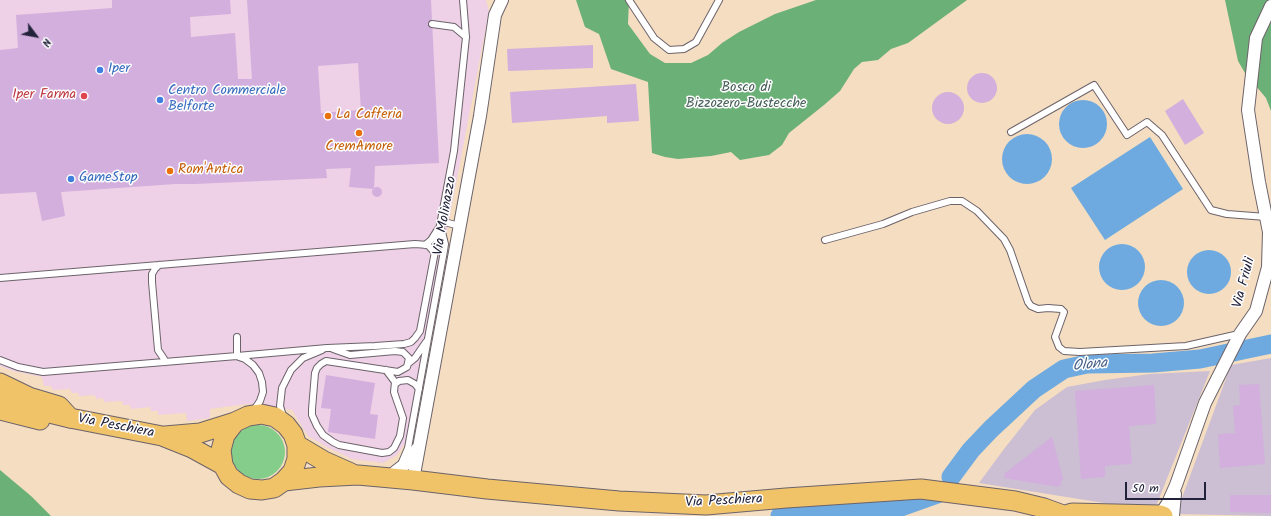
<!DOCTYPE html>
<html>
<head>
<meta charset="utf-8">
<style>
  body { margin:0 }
  #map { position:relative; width:1271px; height:516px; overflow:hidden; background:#f4ddc0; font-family:Kalam,sans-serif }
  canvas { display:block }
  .north { position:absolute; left:16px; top:16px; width:40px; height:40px; -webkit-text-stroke:3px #fff; paint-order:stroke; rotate:122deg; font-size:11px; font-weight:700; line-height:16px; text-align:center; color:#22223b }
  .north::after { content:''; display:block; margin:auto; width:14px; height:18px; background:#22223b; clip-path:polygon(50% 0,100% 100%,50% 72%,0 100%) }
  .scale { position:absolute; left:1125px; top:482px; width:81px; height:18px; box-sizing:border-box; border:2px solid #22223b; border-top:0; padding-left:5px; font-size:12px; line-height:14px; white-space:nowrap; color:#22223b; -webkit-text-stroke:3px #fff; paint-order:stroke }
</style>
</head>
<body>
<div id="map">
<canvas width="1271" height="516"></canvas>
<div class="north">N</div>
<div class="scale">50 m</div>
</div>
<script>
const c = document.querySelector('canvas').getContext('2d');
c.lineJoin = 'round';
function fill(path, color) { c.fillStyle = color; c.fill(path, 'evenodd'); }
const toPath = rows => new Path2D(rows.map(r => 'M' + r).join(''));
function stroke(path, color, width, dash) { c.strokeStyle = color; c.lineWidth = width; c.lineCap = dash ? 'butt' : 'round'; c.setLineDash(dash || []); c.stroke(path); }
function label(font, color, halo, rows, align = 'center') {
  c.font = font + ' Kalam,sans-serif'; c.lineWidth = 3; c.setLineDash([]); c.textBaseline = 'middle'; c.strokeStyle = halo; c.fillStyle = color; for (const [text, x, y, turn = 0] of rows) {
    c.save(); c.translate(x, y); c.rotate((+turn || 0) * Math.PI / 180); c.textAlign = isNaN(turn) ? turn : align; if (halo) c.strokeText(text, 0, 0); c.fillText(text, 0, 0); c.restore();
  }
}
fill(toPath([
  [0,0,486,0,489,11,407,440,397,455,383,463,352,459,327,447,308,436,292,410,246,404,210,409,210,418,187,421,186,413,158,415,158,411,151,411,150,407,131,409,130,405,123,405,122,401,104,402,103,398,96,399,95,395,79,396,78,393,72,393,70,389,53,390,51,386,44,386,42,377,13,371,0,366]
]), '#eed0e7');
fill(toPath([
  [1271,358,1271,516,1176,514,1231,365],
  [1210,371,1154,511,979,483,1004,449,1035,410,1067,387,1105,380,1150,374]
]), '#ccbed3');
fill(toPath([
  '231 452a27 27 0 1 1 54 0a27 27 0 1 1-54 0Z'
]), '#84cd8a');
fill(toPath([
  [576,0,629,0,628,24,650,54,665,63,691,63,708,55,722,43,739,32,775,14,816,0,967,0,908,43,891,49,878,60,862,62,854,69,840,91,824,105,789,133,782,145,769,155,740,160,731,152,711,156,678,159,665,157,652,153,648,82,611,69,599,34,585,27],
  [1225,0,1271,0,1271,111,1266,98,1245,73,1238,61],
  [0,470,31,496,51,516,0,516]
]), '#6bb076');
fill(toPath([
  '1059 124a24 24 0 1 1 48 0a24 24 0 1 1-48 0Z',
  '1002 159a25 25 0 1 1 50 0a25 25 0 1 1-50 0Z',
  [1150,137,1183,189,1105,240,1071,188],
  '1099 267a23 23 0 1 1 46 0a23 23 0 1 1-46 0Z',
  '1187 272a22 22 0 1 1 44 0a22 22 0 1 1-44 0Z',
  '1138 303a23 23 0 1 1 46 0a23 23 0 1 1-46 0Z'
]), '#6eaadf');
stroke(toPath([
  [951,477,971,450,991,429,1034,389,1064,369,1087,364,1153,363,1200,359,1271,344],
  [780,516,875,508,898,508,940,493]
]), '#6eaadf', 19);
fill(toPath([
  [112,0,230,0,231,14,190,17,191,37,235,33,238,79,252,79,247,0,431,0,439,163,375,166,374,189,349,187,351,168,326,169,327,178,195,184,175,184,61,192,65,216,42,221,36,192,0,194,0,50,18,48,16,15,112,8],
  [358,63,361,110,321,113,318,66],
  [593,45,593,68,508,71,507,49],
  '967 88a15 15 0 1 1 30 0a15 15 0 1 1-30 0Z',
  [636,84,639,121,607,123,607,116,512,123,510,92],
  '932 108a16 16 0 1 1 32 0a16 16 0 1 1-32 0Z',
  [1183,99,1204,133,1185,145,1165,111],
  '372 192a5 5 0 1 1 10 0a5 5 0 1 1-10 0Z',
  [326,375,375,383,370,414,378,415,375,439,328,432,331,409,321,408],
  [1259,384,1265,464,1220,468,1218,434,1235,433,1233,406,1240,405,1239,385],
  [1154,385,1156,424,1129,426,1132,464,1105,466,1105,477,1081,479,1075,391],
  [1052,437,1063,478,1059,487,1004,478,1005,473],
  [1230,495,1271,495,1271,513,1230,512]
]), '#d2afdd');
const service = toPath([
  [629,0,654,38,669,50,684,49,696,42,719,0],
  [432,24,454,27,466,37],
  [1011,132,1094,85,1127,135,1147,122,1162,135,1211,210,1227,214,1266,217],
  [441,221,459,226],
  [825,240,883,224,912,212,950,201,962,201,977,211,1004,239,1010,250,1028,302,1031,306,1038,309,1048,308,1061,309,1064,312,1055,337,1059,347,1064,351,1080,352,1186,346,1239,334],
  [425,245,431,240,438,229],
  [159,265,155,269,152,274,152,282,158,350,166,362],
  [0,278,415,244,428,245,435,253],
  [237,337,237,356],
  [333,349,350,355,395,351,403,352,409,358,407,367,398,372,326,361,321,364,317,368,315,373,312,409,312,415,317,426,323,435,333,442,339,445,382,453,389,452,394,448,400,436,403,418,396,398,394,392,395,382,386,370],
  [239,357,245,359,253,365,259,373,262,382,263,392,260,401,254,410],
  [0,360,18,367,43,372,237,356,327,348,375,346,404,344,411,342,415,338,420,331,454,151,466,37,463,0],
  [409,363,415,358,426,342],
  [395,384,399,381,408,380,415,384,419,389],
  [283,416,280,406,282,388,291,370,303,358,322,350],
  [402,462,408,448,444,251,445,244,441,228]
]);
const minor = toPath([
  [395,472,408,462,417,449],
  [413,480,480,116,495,15,502,0],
  [1160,515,1168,503,1176,485,1205,403,1240,334,1256,311,1268,267,1269,232,1259,182,1248,110,1256,38,1271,6],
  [1173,516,1175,494]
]);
const primary = toPath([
  [0,383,29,397,59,406,70,418,162,436,192,448,223,465,229,476,239,484,250,489,262,490,274,488,284,481,293,471,297,459,297,445,293,434,286,425,275,417,261,414,248,416,235,422,225,435,221,450,223,465],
  [0,410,40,420],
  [165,436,200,433,235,422],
  [297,445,324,461,351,473],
  [284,481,319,477,358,475,413,480,487,489,619,501,706,505,786,498,921,489,1015,501,1044,508,1063,515],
  [1062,516,1072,513,1160,515,1163,516]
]);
const trunk = toPath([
  [0,399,25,407,70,418]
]);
stroke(service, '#6c636a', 8);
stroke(minor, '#6c636a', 14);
stroke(primary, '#6c636a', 21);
stroke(trunk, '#6c636a', 21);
stroke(service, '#fff', 6);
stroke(minor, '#fff', 12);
stroke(primary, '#f1c369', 19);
stroke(trunk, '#f1c369', 19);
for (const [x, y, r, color] of [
  [100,70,4,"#3f7fe0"],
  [84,96,4,"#e0444e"],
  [160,100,4,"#3f7fe0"],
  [328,116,4,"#e8710a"],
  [359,133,4,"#e8710a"],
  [170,171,4,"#e8710a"],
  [71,179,4,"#3f7fe0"]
]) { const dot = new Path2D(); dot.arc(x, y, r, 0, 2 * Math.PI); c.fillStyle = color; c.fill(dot); stroke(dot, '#fff', 1.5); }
label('14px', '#366cbe', '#fff', [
  ["Iper",108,70],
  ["Centro Commerciale",168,92],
  ["Belforte",168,108],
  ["GameStop",79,179]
], 'left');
label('14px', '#445e57', '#fff', [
  ["Bosco di",746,89],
  ["Bizzozero-Bustecche",746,105]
]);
label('14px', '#be3a42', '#fff', [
  ["Iper Farma",76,96]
], 'right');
label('14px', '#c56008', '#fff', [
  ["La Cafferia",336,116],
  ["CremAmore",359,148,"center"],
  ["Rom'Antica",178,171]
], 'left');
label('14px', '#22223b', '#fff', [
  ["Via Molinazzo",446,216,-80],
  ["Via Friuli",1245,283,-75],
  ["Via Peschiera",116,427,11],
  ["Via Peschiera",724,502,-3]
]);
label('italic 15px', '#445f85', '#fff', [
  ["Olona",1090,366,-6]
]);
</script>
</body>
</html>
